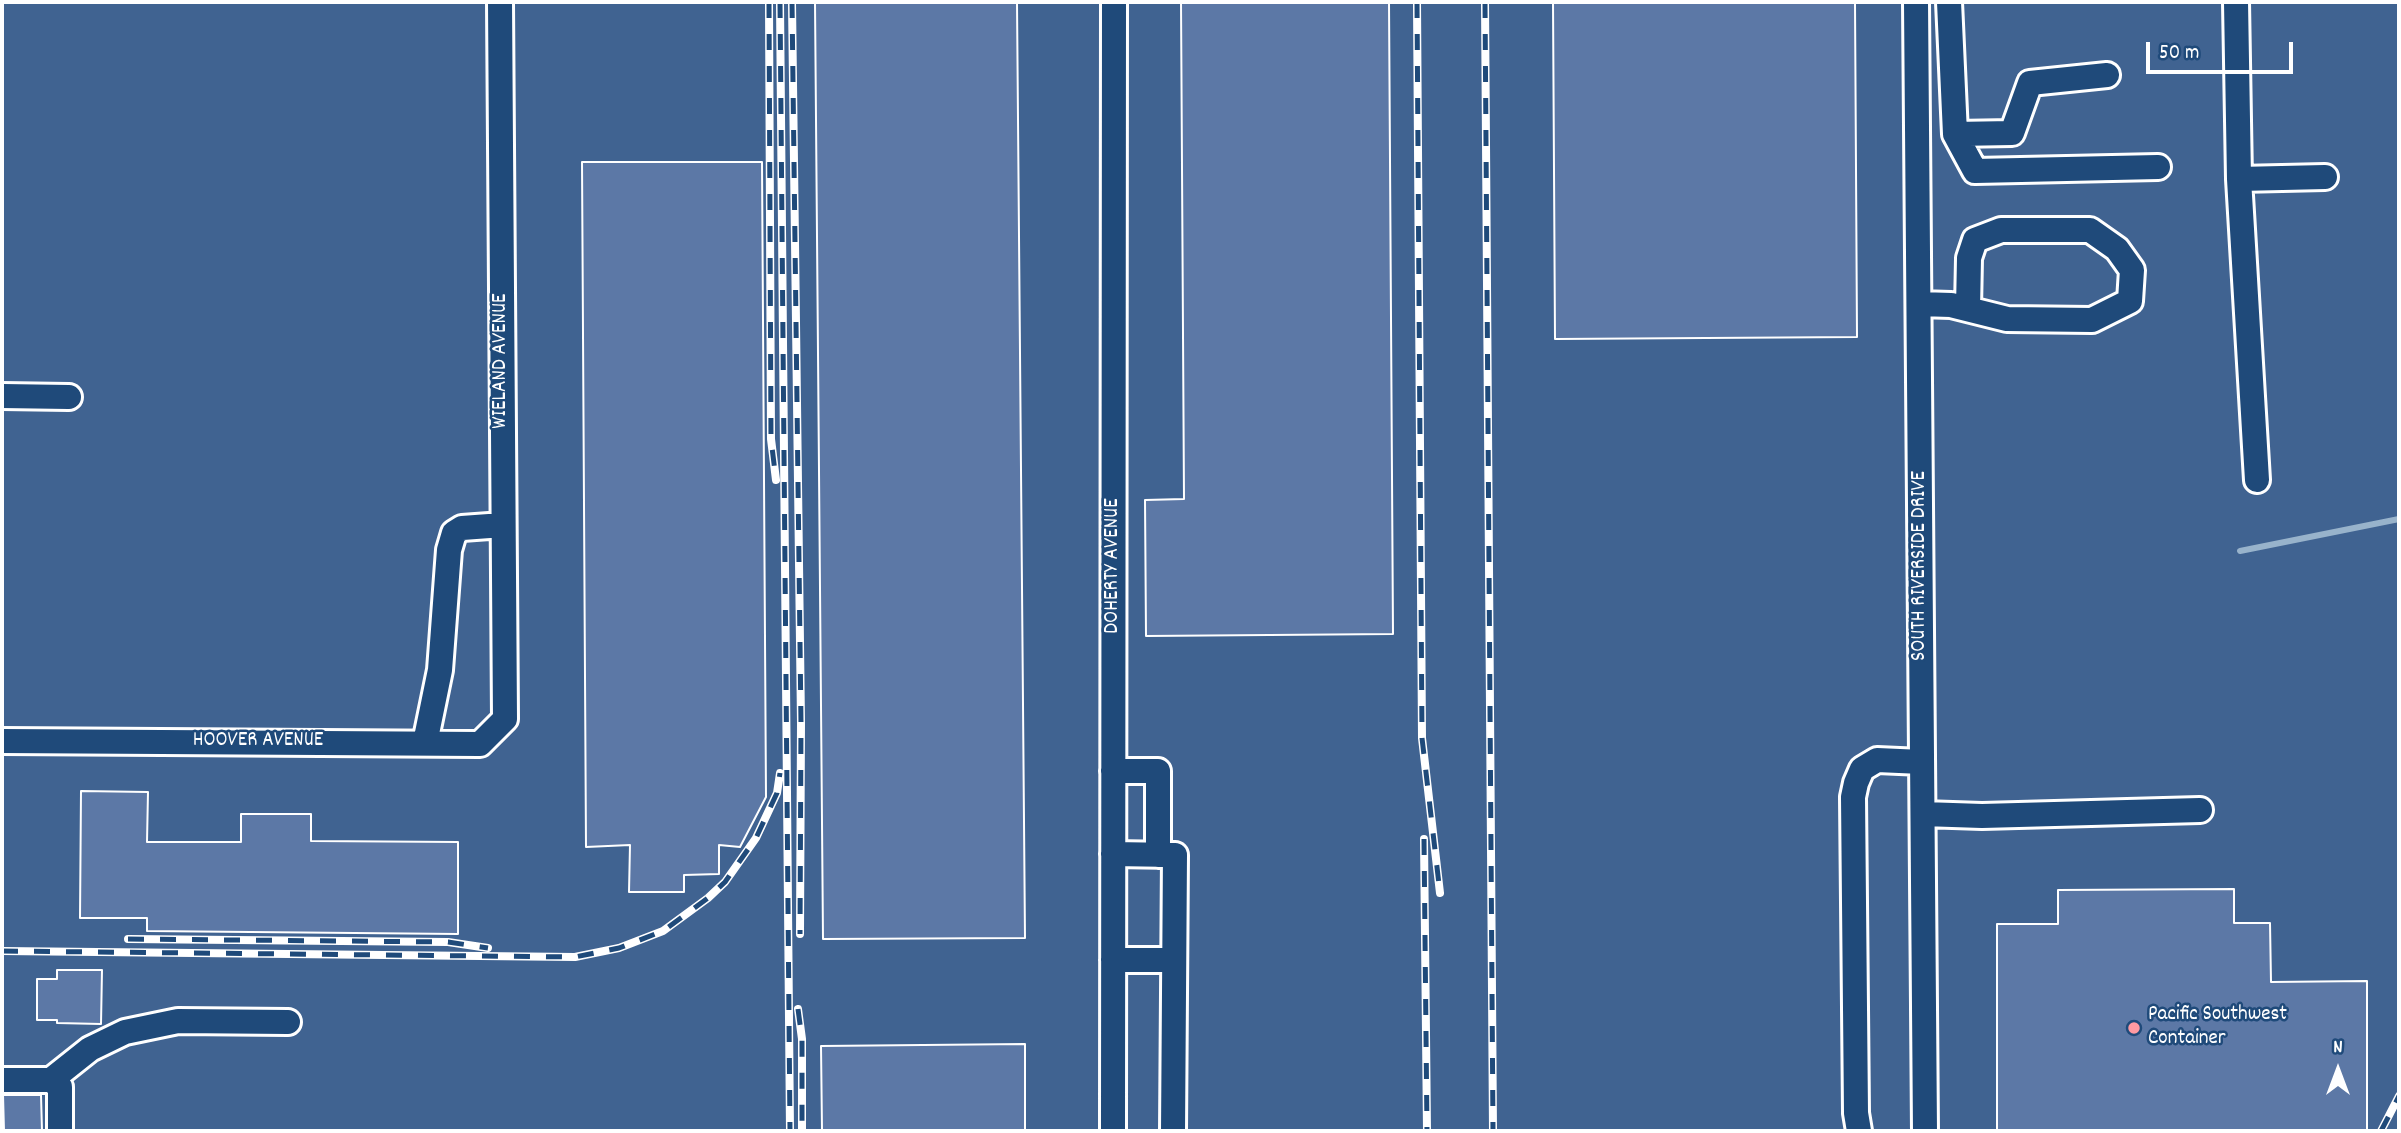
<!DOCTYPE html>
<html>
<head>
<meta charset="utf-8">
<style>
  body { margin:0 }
  #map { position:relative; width:2401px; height:1133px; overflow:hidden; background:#2e5585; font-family:Dekko,sans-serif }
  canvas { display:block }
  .frame { position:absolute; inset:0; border:4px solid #fff; pointer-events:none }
  .north { position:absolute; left:2303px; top:1035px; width:70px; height:70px; -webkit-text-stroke:5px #1f4a7a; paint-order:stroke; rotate:0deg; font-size:19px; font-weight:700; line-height:28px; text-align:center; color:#fff }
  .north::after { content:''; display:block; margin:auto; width:24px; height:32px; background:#fff; clip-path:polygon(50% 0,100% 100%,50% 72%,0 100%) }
  .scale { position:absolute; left:2146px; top:42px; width:147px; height:32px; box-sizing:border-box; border:4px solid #fff; border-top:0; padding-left:9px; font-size:21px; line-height:24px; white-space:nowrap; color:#fff; -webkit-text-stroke:5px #1f4a7a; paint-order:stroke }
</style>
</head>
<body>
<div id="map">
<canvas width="2401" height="1133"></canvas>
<div class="frame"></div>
<div class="north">N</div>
<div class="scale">50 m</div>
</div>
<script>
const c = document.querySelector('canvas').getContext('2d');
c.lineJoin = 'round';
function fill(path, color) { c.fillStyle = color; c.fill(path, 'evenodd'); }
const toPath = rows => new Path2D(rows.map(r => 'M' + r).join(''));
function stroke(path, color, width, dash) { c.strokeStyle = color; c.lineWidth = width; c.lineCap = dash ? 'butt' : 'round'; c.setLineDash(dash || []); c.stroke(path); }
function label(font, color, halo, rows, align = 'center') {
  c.font = font + ' Dekko,sans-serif'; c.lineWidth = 5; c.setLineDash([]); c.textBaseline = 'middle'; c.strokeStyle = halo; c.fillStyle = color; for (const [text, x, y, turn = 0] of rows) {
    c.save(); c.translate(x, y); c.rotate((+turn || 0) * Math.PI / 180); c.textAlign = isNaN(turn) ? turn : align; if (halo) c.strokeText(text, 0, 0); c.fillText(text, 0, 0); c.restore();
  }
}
fill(toPath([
  [2,2,2399,2,2399,1131,2,1131]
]), '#406391');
stroke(toPath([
  [2240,551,2399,519]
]), '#98b3cb', 6);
const building = toPath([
  [815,2,1017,2,1025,938,823,939,815,2],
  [1181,2,1389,2,1393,634,1146,636,1145,500,1184,499,1181,2],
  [1553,2,1855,2,1857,337,1555,339,1553,2],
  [582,162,762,162,766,797,740,847,719,845,719,874,684,875,684,892,629,892,630,845,586,847,582,162],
  [81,791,148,792,147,842,241,842,241,814,311,814,311,841,458,842,458,934,147,931,147,918,80,918,81,791],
  [2234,889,2234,923,2270,923,2271,982,2367,981,2367,1131,1997,1131,1997,924,2058,924,2058,890,2234,889],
  [57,970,102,970,101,1024,57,1023,57,1020,37,1020,37,979,57,979,57,970],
  [1025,1044,1025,1131,822,1131,821,1046,1025,1044],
  [3,1095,41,1095,42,1131,4,1131,3,1095]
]);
fill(building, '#5c78a6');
stroke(building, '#fff', 2);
const minor = toPath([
  [1916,2,1925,1131],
  [1949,2,1955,134,1975,171,2158,167],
  [2236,2,2239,179,2257,480],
  [1955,134,2012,133,2030,83,2107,75],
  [2239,179,2325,177],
  [1919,304,1951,305,2007,319,2092,320,2130,301,2132,270,2117,249,2090,230,2001,230,1975,240,1969,258,1968,309],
  [2,396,69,397],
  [2,741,480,744,505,719,500,2],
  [425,743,440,670,449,550,454,533,462,528,503,525],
  [1113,771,1158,771,1158,855],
  [1923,814,1982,816,2200,810],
  [1113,854,1175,855,1173,1131],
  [1113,960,1174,960],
  [2,1080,51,1080,60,1087,60,1131],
  [51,1080,90,1049,125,1032,178,1021,288,1022],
  [1113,1131,1114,2],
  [1859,1131,1856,1113,1853,797,1856,783,1862,769,1877,760,1922,762]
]);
stroke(minor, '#fff', 30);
stroke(minor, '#1f4a7a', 24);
const rail = toPath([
  [769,2,771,439,776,480],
  [780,2,790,1131],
  [792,2,801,723,800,934],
  [1417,2,1422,738,1440,893],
  [1485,2,1493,1131],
  [1424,839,1427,1131],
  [128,939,448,942,488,948],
  [2,951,575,957,619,948,663,931,708,898,725,882,756,838,777,793,780,773],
  [798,1009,802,1039,802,1131],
  [2381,1131,2399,1096]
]);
stroke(rail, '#fff', 8);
stroke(rail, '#1f4a7a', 5, [16]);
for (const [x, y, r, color] of [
  [2134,1028,7,"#ff9aa2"]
]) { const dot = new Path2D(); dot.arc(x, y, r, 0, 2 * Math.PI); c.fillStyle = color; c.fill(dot); stroke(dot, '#1f4a7a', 2.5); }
label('21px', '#fff', '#1f4a7a', [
  ["WIELAND AVENUE",502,361,-90],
  ["DOHERTY AVENUE",1114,566,-90],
  ["SOUTH RIVERSIDE DRIVE",1921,566,-90],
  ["HOOVER AVENUE",258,742]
]);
label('21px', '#fff', '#1f4a7a', [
  ["Pacific Southwest",2148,1016],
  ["Container",2148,1040]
], 'left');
</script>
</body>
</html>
